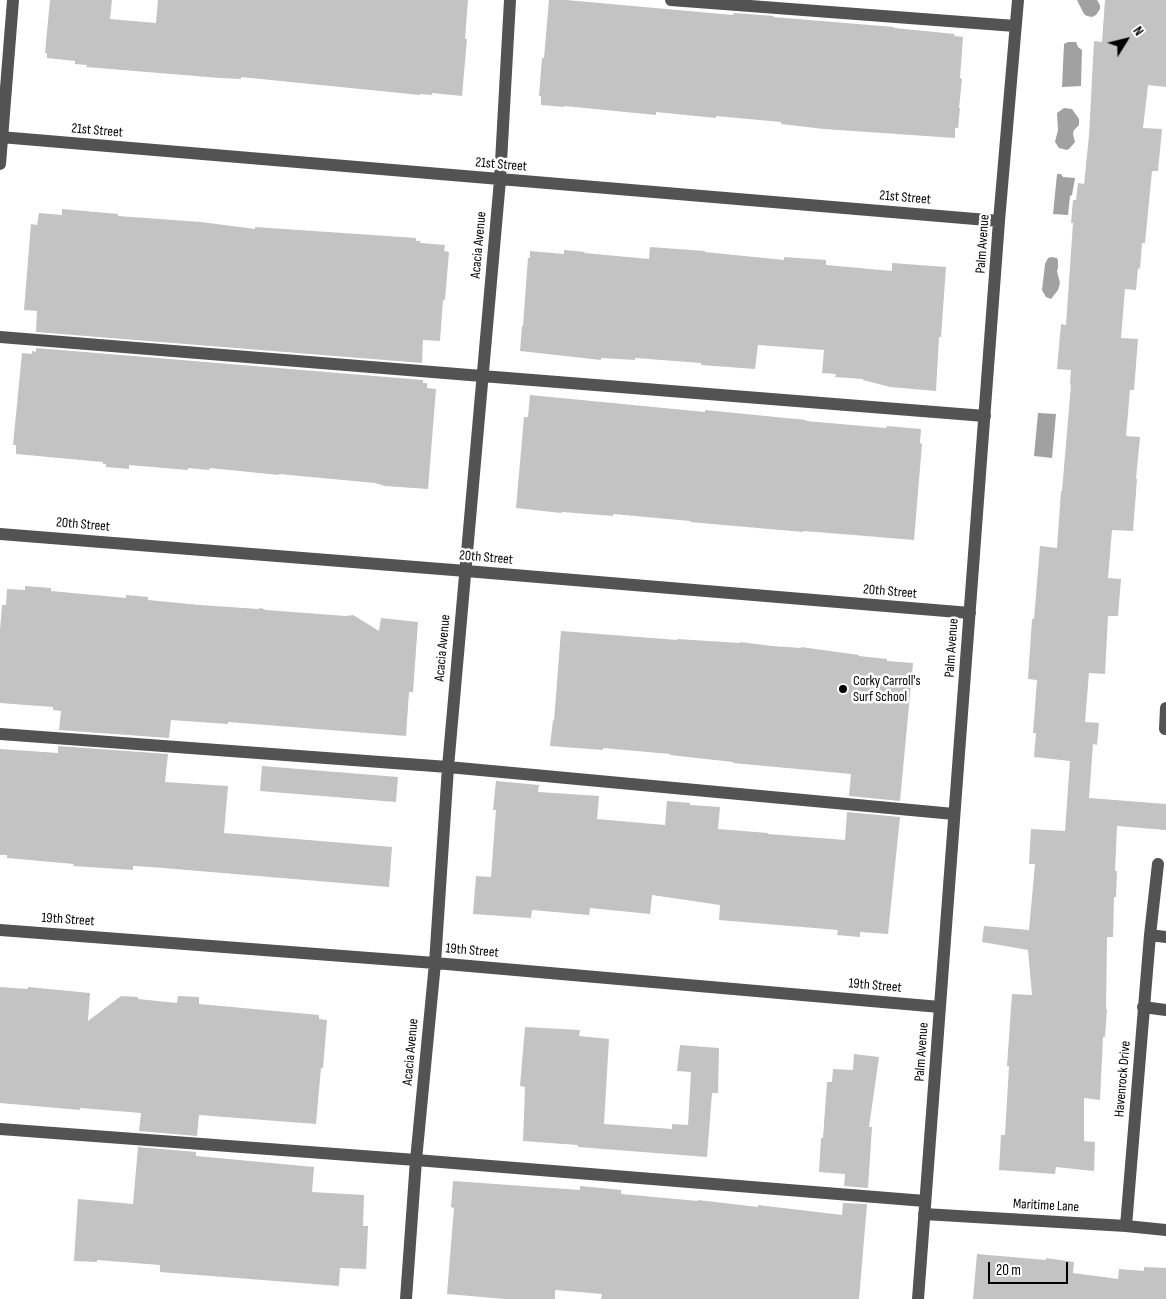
<!DOCTYPE html>
<html>
<head>
<meta charset="utf-8">
<style>
  body { margin:0 }
  #map { position:relative; width:1166px; height:1299px; overflow:hidden; background:#fff; font-family:"Sofia Sans Condensed",sans-serif }
  canvas { display:block }
  .north { position:absolute; left:1101px; top:15px; width:50px; height:50px; -webkit-text-stroke:4px #fff; paint-order:stroke; rotate:54deg; font-size:14px; font-weight:700; line-height:20px; text-align:center; color:#000 }
  .north::after { content:''; display:block; margin:auto; width:18px; height:22px; background:#000; clip-path:polygon(50% 0,100% 100%,50% 72%,0 100%) }
  .scale { position:absolute; left:988px; top:1262px; width:80px; height:22px; box-sizing:border-box; border:2px solid #000; border-top:0; padding-left:6px; font-size:15px; line-height:18px; white-space:nowrap; color:#000; -webkit-text-stroke:4px #fff; paint-order:stroke }
</style>
</head>
<body>
<div id="map">
<canvas width="1166" height="1299"></canvas>
<div class="north">N</div>
<div class="scale">20 m</div>
</div>
<script>
const c = document.querySelector('canvas').getContext('2d');
c.lineJoin = 'round';
function fill(path, color) { c.fillStyle = color; c.fill(path, 'evenodd'); }
const toPath = rows => new Path2D(rows.map(r => 'M' + r).join(''));
function stroke(path, color, width, dash) { c.strokeStyle = color; c.lineWidth = width; c.lineCap = dash ? 'butt' : 'round'; c.setLineDash(dash || []); c.stroke(path); }
function label(font, color, halo, rows, align = 'center') {
  c.font = font + ' "Sofia Sans Condensed",sans-serif'; c.lineWidth = 5; c.setLineDash([]); c.textBaseline = 'middle'; c.strokeStyle = halo; c.fillStyle = color; for (const [text, x, y, turn = 0] of rows) {
    c.save(); c.translate(x, y); c.rotate((+turn || 0) * Math.PI / 180); c.textAlign = isNaN(turn) ? turn : align; if (halo) c.strokeText(text, 0, 0); c.fillText(text, 0, 0); c.restore();
  }
}
fill(toPath([
  [1077,0,1097,0,1100,5,1100,9,1096,15,1092,17,1087,16,1084,14],
  [1068,42,1076,42,1078,47,1082,50,1081,86,1062,87,1064,44],
  [1064,108,1072,109,1079,119,1079,125,1074,130,1073,134,1075,142,1070,148,1067,150,1059,148,1055,142,1058,130,1057,113],
  [1057,174,1061,174,1063,177,1075,178,1072,195,1070,196,1068,215,1053,214],
  [1051,257,1057,258,1058,261,1058,268,1057,271,1060,283,1058,290,1051,299,1046,297,1042,290,1045,264,1048,258],
  [1038,413,1056,414,1052,458,1034,456]
]), '#a1a1a1');
fill(toPath([
  [50,0,112,0,110,19,156,23,158,0,468,0,465,39,467,39,462,96,432,93,432,95,420,94,420,95,241,77,241,79,220,78,86,67,87,65,75,64,75,61,47,58,47,53,45,53],
  [549,0,566,0,733,15,734,13,774,16,773,17,894,27,894,28,955,34,954,36,963,37,960,78,962,79,959,108,960,108,958,128,955,128,955,138,824,129,781,124,781,122,716,116,716,118,656,112,656,115,564,106,564,107,541,105,541,96,539,96,542,58,544,58],
  [1105,0,1166,0,1166,87,1148,85,1143,128,1162,129,1158,171,1152,171,1145,243,1142,243,1140,269,1138,268,1136,290,1125,289,1121,338,1138,339,1134,390,1130,390,1126,436,1140,437,1136,479,1137,479,1133,531,1112,530,1108,578,1121,579,1118,616,1108,616,1105,674,1089,673,1085,722,1099,723,1097,745,1093,744,1089,798,1166,804,1166,830,1117,826,1115,871,1117,871,1116,897,1114,897,1113,937,1107,937,1106,1009,1107,1009,1105,1037,1103,1037,1100,1100,1084,1098,1084,1141,1095,1142,1094,1171,1056,1167,1055,1174,999,1170,1001,1135,1005,1135,1009,1066,1007,1066,1012,994,1032,995,1028,950,982,942,984,926,1029,930,1035,864,1029,864,1031,829,1065,831,1070,761,1034,757,1036,733,1033,733,1037,680,1028,679,1032,619,1034,619,1040,546,1057,548,1061,491,1062,491,1071,385,1070,384,1071,370,1057,369,1061,324,1066,325,1073,223,1071,223,1073,200,1076,200,1078,183,1084,184,1089,136,1094,41,1102,42],
  [62,209,118,214,118,216,201,222,255,229,255,227,416,238,416,241,420,241,420,243,445,245,444,251,449,252,445,300,443,300,440,341,423,340,422,363,36,332,37,311,24,310,31,224,37,225,39,213,62,215],
  [650,247,705,251,705,252,784,260,784,257,826,260,826,265,892,271,892,263,946,267,941,337,939,337,936,391,890,387,863,380,863,379,835,377,836,374,822,373,824,350,758,345,755,369,701,365,701,363,635,358,635,360,601,358,601,360,520,351,522,326,523,326,528,258,530,258,530,251,564,254,564,250,585,252,584,253,649,259],
  [36,348,423,380,423,383,427,383,427,388,436,389,428,489,385,486,375,483,279,474,279,475,210,468,209,470,188,468,188,470,129,465,129,469,106,467,106,464,103,464,103,462,16,454,16,445,13,445,22,353,32,354,32,351,36,352],
  [530,395,705,412,705,410,806,420,806,421,886,428,887,426,921,429,920,443,922,444,914,540,854,535,803,531,803,532,690,522,690,521,613,514,613,516,562,512,561,513,516,508,524,417,528,417],
  [25,586,51,588,51,591,126,598,126,595,148,597,148,600,200,605,258,609,261,608,266,610,346,616,353,615,379,631,381,618,418,622,413,692,409,692,406,736,228,722,228,724,171,720,169,738,59,730,61,711,53,710,53,707,0,703,0,630,2,605,6,605,7,589,25,590],
  [561,631,677,640,677,639,740,643,740,642,772,646,801,648,801,647,859,655,859,656,887,659,887,661,913,663,900,801,849,796,851,774,733,763,733,762,670,755,670,754,603,748,603,750,550,746,553,720,554,721],
  [58,746,168,754,165,782,228,786,224,833,392,847,389,887,151,867,133,866,133,870,73,866,74,864,7,858,7,855,0,855,0,749,58,753],
  [262,766,398,777,396,802,260,791],
  [496,781,539,785,538,792,599,796,597,819,665,825,667,801,690,803,690,805,720,807,718,829,768,833,768,834,845,840,847,812,900,817,888,934,860,932,860,937,837,935,838,930,719,920,720,905,652,895,650,914,590,908,589,915,532,910,531,918,473,914,476,876,491,877,496,810,493,810],
  [0,987,28,989,28,987,90,993,88,1021,121,996,138,997,138,999,177,1003,178,996,199,997,199,1004,319,1015,319,1019,327,1020,323,1068,321,1068,316,1124,199,1115,197,1136,139,1131,141,1113,80,1108,80,1110,0,1103],
  [525,1027,580,1030,579,1036,609,1039,604,1124,672,1129,672,1124,688,1125,691,1072,677,1071,680,1045,719,1048,718,1093,712,1093,707,1157,578,1147,578,1145,523,1141,525,1087,520,1086],
  [854,1054,879,1057,869,1127,872,1127,868,1188,844,1186,845,1174,819,1172,821,1138,823,1138,827,1082,832,1082,833,1069,853,1070],
  [138,1147,196,1152,196,1156,314,1167,312,1192,364,1195,363,1226,368,1226,366,1269,340,1268,339,1286,160,1272,160,1265,97,1260,97,1262,74,1261,78,1199,133,1204],
  [453,1181,580,1190,580,1186,621,1190,621,1194,698,1201,698,1200,758,1207,758,1205,842,1215,843,1203,867,1204,859,1299,601,1299,602,1294,555,1290,555,1299,505,1299,447,1294,454,1208,451,1207],
  [977,1254,1046,1260,1046,1258,1074,1262,1073,1273,1118,1279,1119,1269,1144,1271,1144,1267,1166,1268,1166,1299,973,1299]
]), '#c3c3c3');
stroke(toPath([
  [671,0,1015,26],
  [0,137,999,221],
  [0,164,13,0],
  [0,337,482,376,985,416],
  [0,534,466,571,970,613],
  [1165,729,1166,708],
  [0,734,448,767,954,814],
  [0,930,435,963,940,1007],
  [1150,935,1166,937],
  [1143,1007,1166,1010],
  [0,1129,416,1160,925,1201],
  [924,1214,1126,1226,1166,1230],
  [1126,1226,1150,935,1158,864],
  [406,1299,416,1160,435,963,448,767,500,180,510,0],
  [918,1299,999,221,1018,0]
]), '#535353', 12);
for (const [x, y, r, color] of [
  [843,689,5,"#000"]
]) { const dot = new Path2D(); dot.arc(x, y, r, 0, 2 * Math.PI); c.fillStyle = color; c.fill(dot); stroke(dot, '#fff', 2); }
label('14px', '#000', '#fff', [
  ["21st Street",97,131,5],
  ["21st Street",501,165,5],
  ["21st Street",905,198,5],
  ["Palm Avenue",983,244,-86],
  ["Acacia Avenue",479,245,-85],
  ["20th Street",83,525,5],
  ["20th Street",486,558,5],
  ["20th Street",890,592,5],
  ["Acacia Avenue",443,648,-85],
  ["Palm Avenue",952,648,-86],
  ["19th Street",68,920,4],
  ["19th Street",472,951,5],
  ["19th Street",875,986,5],
  ["Acacia Avenue",411,1052,-85],
  ["Palm Avenue",922,1052,-86],
  ["Havenrock Drive",1123,1079,-85],
  ["Maritime Lane",1046,1206,3]
]);
label('14px', '#000', '#fff', [
  ["Corky Carroll's",853,681],
  ["Surf School",853,697]
], 'left');
</script>
</body>
</html>
